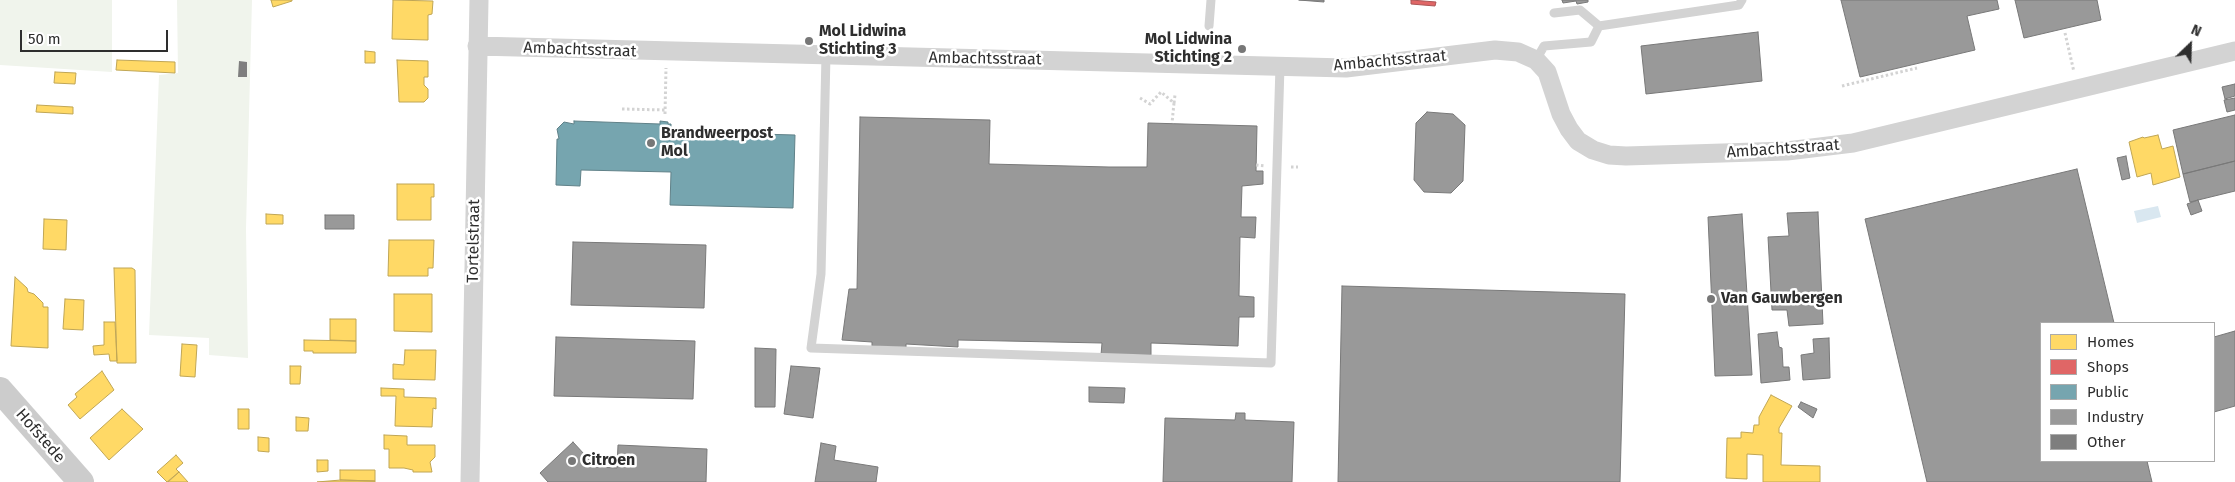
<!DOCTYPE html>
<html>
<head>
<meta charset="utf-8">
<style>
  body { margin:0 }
  #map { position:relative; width:2235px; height:482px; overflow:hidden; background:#fff; font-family:"Fira Sans",sans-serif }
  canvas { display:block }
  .legend { position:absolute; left:2040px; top:322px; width:175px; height:140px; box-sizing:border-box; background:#fff; border:1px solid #ababab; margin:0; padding:6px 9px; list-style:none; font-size:15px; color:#2e2e2e }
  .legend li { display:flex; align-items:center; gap:10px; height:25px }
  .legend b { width:25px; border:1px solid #ababab }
  .north { position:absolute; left:2165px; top:20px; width:50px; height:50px; -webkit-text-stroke:4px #fff; paint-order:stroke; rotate:24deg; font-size:14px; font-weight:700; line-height:20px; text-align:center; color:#2e2e2e }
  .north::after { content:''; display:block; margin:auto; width:18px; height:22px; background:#2e2e2e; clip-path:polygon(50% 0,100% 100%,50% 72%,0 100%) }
  .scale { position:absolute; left:20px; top:30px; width:148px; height:22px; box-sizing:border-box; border:2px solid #2e2e2e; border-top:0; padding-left:6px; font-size:15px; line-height:18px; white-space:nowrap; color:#2e2e2e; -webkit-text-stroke:4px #fff; paint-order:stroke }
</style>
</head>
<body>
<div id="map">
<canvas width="2235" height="482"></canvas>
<ul class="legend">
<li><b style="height:14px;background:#ffd966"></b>Homes</li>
<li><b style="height:14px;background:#e06666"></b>Shops</li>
<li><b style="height:14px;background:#76a5af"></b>Public</li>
<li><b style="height:14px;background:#999"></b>Industry</li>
<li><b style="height:14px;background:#7e7e7e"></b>Other</li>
</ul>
<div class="north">N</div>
<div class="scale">50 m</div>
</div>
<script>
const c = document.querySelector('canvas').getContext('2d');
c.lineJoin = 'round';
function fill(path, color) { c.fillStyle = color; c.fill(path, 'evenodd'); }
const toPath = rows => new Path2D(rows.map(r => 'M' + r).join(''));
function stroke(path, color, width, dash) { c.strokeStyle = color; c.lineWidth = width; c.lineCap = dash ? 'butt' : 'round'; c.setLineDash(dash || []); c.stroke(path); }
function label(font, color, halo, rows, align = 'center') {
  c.font = font + ' "Fira Sans",sans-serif'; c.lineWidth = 5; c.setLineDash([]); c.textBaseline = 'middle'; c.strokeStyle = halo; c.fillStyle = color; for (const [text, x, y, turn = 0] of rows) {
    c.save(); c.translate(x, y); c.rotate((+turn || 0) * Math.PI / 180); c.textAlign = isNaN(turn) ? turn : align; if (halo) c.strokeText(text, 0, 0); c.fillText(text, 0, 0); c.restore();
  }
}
fill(toPath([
  [0,0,112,0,112,72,0,65],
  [177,0,252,0,246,229,248,358,209,355,209,338,149,335,159,75,178,73]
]), '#f0f4ec');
fill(toPath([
  [2158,206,2161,217,2137,223,2134,211]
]), '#d9e7f0');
const homes = toPath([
  [271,0,292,0,292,1,273,7,271,0],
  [393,0,433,1,432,14,428,15,428,40,392,39,393,0],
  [365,51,375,52,375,63,365,63,365,51],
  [117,60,175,62,175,73,116,70,117,60],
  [397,60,428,61,428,77,424,77,424,85,428,89,428,98,424,102,399,102,397,60],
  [55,72,76,73,75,84,54,83,55,72],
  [37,105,73,107,73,114,36,112,37,105],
  [2158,135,2162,149,2173,146,2180,177,2153,185,2151,173,2137,177,2129,142,2143,137,2144,138,2158,135],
  [397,184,434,184,434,197,431,197,431,220,397,220,397,184],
  [266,214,283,215,283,224,266,224,266,214],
  [44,219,67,220,66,250,43,249,44,219],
  [389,240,434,240,433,268,428,268,428,276,388,276,389,240],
  [114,268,132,268,135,270,136,363,117,363,114,268],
  [15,277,27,288,28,292,34,294,43,303,43,307,48,307,48,348,11,346,15,277],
  [394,294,432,294,432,332,394,331,394,294],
  [65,299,84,300,83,330,63,329,65,299],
  [330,319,356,319,356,341,330,340,330,319],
  [104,322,115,322,117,361,110,361,109,354,94,355,93,346,104,345,104,322],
  [304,340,356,341,356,353,313,353,313,351,304,351,304,340],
  [182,344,197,345,195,377,180,376,182,344],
  [405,350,436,350,435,380,393,379,393,364,404,365,405,350],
  [290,366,301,366,300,384,290,384,290,366],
  [102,371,114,390,80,419,68,405,77,397,75,394,102,371],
  [381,388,404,389,404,397,436,398,436,409,433,408,432,427,395,426,396,396,381,396,381,388],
  [1771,395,1792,406,1779,428,1779,433,1782,433,1781,465,1820,466,1820,482,1763,482,1763,455,1747,454,1747,479,1726,478,1727,438,1741,438,1741,432,1753,433,1754,425,1759,425,1759,417,1771,395],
  [122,409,143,429,109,460,90,438,122,409],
  [238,409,249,409,249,429,238,429,238,409],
  [296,417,309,418,308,431,296,431,296,417],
  [384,435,407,436,407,445,435,445,435,457,430,462,432,472,413,472,413,470,404,468,389,468,389,449,384,449,384,435],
  [258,437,269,438,269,452,258,451,258,437],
  [176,455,183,463,176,469,179,472,167,482,157,472,176,455],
  [317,460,328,460,328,471,317,472,317,460],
  [340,470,375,470,375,481,340,480,340,470],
  [179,472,188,482,168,482,179,472],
  [341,480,375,481,375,482,317,482,341,480]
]);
fill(homes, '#ffd966');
stroke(homes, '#c0a655', 1);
const shops = toPath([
  [1411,0,1436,2,1435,6,1411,4,1411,0]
]);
fill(shops, '#e06666');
stroke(shops, '#ab5555', 1);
const public = toPath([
  [574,121,660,124,660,121,668,122,668,124,671,124,671,133,704,133,704,129,722,129,722,133,737,134,737,129,759,130,759,134,795,135,793,208,670,205,671,172,581,170,580,186,556,185,557,139,559,139,557,129,564,122,574,124,574,121]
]);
fill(public, '#76a5af');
stroke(public, '#608188', 1);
const industry = toPath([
  [1299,0,1324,0,1324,2,1299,0],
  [1562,0,1588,0,1588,2,1577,4,1576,1,1563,3,1562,0],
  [1841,0,1997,0,1999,9,1967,16,1975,50,1860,77,1841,0],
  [2015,0,2097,0,2101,20,2024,38,2015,0],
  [1758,32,1762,81,1646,94,1641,46,1758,32],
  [2235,84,2235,96,2225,99,2222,87,2235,84],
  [2235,98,2235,110,2227,112,2224,100,2235,98],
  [1427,112,1453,114,1465,125,1463,181,1451,193,1424,192,1414,180,1416,123,1427,112],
  [2235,115,2235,161,2183,174,2173,130,2235,115],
  [860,117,990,120,989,164,1109,167,1147,167,1148,123,1257,126,1256,171,1263,171,1263,184,1242,186,1241,217,1256,217,1255,238,1240,237,1239,296,1254,297,1254,317,1239,317,1238,346,1151,343,1151,355,1101,355,1102,343,958,340,958,347,906,344,906,348,872,346,872,342,842,340,849,289,857,289,860,117],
  [2126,156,2130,178,2122,180,2117,158,2126,156],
  [2235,161,2235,191,2190,202,2183,174,2235,161],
  [2077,169,2114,323,2041,323,2041,461,2147,461,2152,482,1927,482,1865,219,2077,169],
  [2198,200,2202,211,2191,215,2187,204,2198,200],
  [1818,212,1823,324,1789,326,1787,310,1772,310,1768,237,1789,236,1787,213,1818,212],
  [1742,214,1752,375,1715,376,1708,217,1742,214],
  [325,215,354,215,354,229,325,229,325,215],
  [573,242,706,245,704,308,571,305,573,242],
  [1342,286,1625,294,1620,482,1338,482,1342,286],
  [2235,331,2235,406,2214,412,2214,337,2235,331],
  [1777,332,1779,347,1782,348,1783,367,1789,367,1790,380,1761,383,1758,334,1777,332],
  [556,337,695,341,693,399,554,396,556,337],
  [1829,338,1830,378,1803,380,1801,355,1814,353,1813,339,1829,338],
  [755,348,776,349,775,407,755,407,755,348],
  [791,366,820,368,813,418,784,414,791,366],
  [1089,387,1125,388,1124,403,1089,402,1089,387],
  [1801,402,1817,409,1813,418,1798,407,1801,402],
  [1236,413,1245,413,1245,420,1294,422,1292,482,1163,482,1165,418,1235,420,1236,413],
  [573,442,596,467,617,468,618,445,707,449,706,482,548,482,540,473,573,442],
  [821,443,836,446,834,460,878,467,876,482,815,482,821,443]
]);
fill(industry, '#999');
stroke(industry, '#797979', 1);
fill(toPath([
  [239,61,247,62,247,77,238,77]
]), '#7e7e7e');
stroke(toPath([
  [2065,33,2074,72],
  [1842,86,1917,68],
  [1140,98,1150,104,1161,92,1174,103,1172,123],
  [1174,103,1175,95],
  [622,109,665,110],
  [665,114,666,68],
  [1256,165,1265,166],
  [1291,167,1298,167]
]), '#d3d3d3', 3, [2.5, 2.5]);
stroke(toPath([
  [1554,13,1580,10,1599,26,1739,5,1742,0],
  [1209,26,1211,0],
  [826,55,821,274,811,348,1271,363,1280,66],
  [1536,60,1544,46,1591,42,1599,26]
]), '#d3d3d3', 9);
stroke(toPath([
  [477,46,1346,68,1495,50,1518,52,1536,60,1547,72,1561,114,1569,129,1578,141,1593,150,1609,155,1626,156,1787,151,1853,143,2235,51],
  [470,482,479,0]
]), '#d3d3d3', 19);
stroke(toPath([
  [0,390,81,482]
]), '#ccc', 26);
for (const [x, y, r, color] of [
  [809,41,5,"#777"],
  [1242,49,5,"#777"],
  [651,143,5,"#777"],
  [1711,299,5,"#777"],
  [572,461,5,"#777"]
]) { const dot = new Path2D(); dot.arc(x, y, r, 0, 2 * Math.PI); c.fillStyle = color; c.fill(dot); stroke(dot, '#fff', 2); }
label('bold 16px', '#2e2e2e', '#fff', [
  ["Mol Lidwina",819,32],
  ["Stichting 3",819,50],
  ["Mol Lidwina",1232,40,"right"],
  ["Stichting 2",1232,58,"right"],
  ["Brandweerpost",661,134],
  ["Mol",661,152],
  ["Van Gauwbergen",1721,299],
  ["Citroen",582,461]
], 'left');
label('16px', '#2e2e2e', '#fff', [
  ["Ambachtsstraat",580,50,2],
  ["Ambachtsstraat",985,59,1],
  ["Ambachtsstraat",1390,61,-5],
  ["Ambachtsstraat",1783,149,-4],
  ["Tortelstraat",474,241,-89],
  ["Hofstede",40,436,49]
]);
</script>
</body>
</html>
